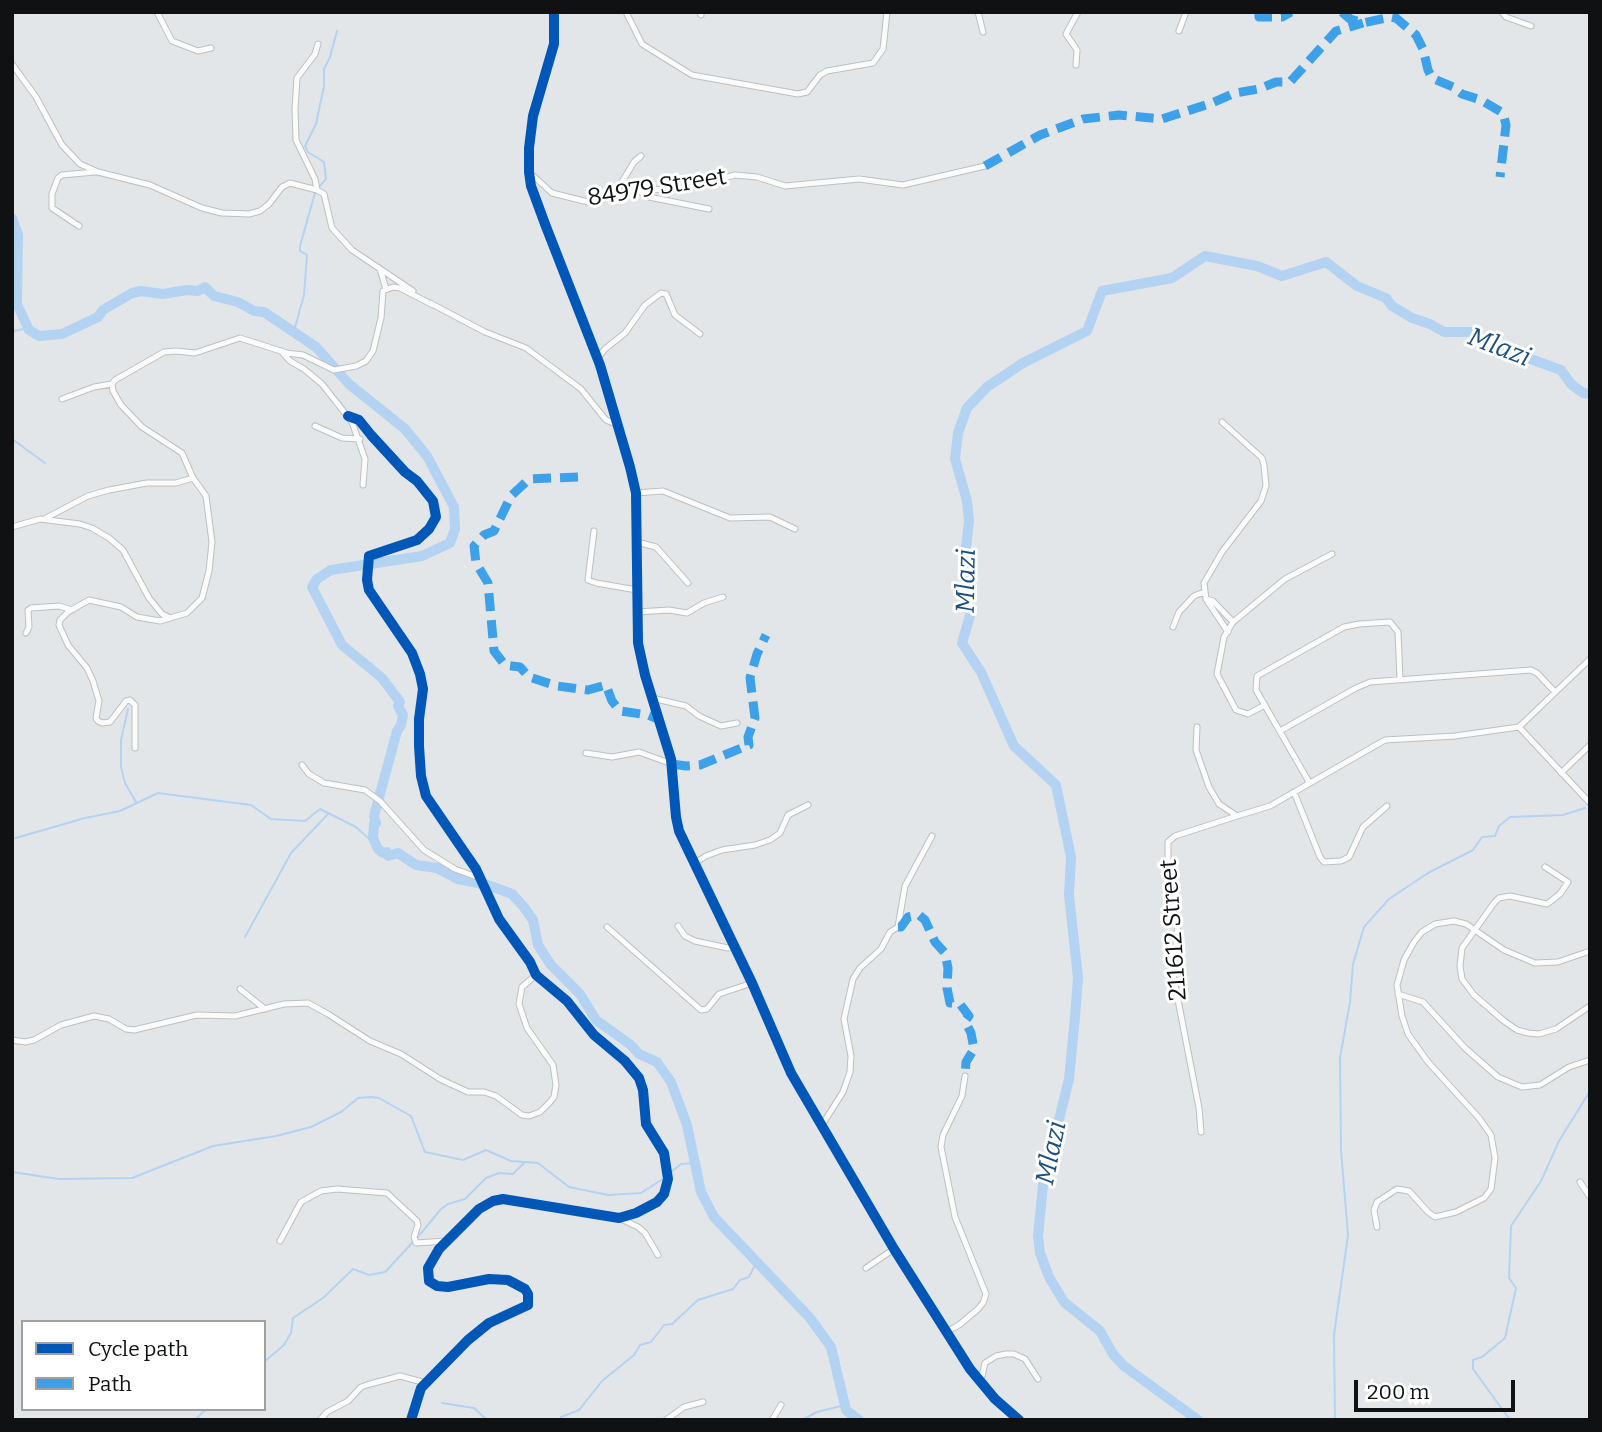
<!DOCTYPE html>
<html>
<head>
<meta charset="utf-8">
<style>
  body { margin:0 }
  #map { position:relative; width:1602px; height:1432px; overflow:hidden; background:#e3e6e9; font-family:Bitter,serif }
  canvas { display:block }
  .frame { position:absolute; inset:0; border:14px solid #0f1113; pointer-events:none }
  .legend { position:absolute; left:21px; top:1320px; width:245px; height:91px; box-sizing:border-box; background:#fff; border:2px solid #9fa0a1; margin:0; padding:9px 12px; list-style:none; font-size:21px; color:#0f1113 }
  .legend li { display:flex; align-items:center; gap:14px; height:35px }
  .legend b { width:35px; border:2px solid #9fa0a1 }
  .scale { position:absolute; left:1354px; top:1380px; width:161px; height:32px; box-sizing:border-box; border:4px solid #0f1113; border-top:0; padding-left:9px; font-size:21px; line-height:24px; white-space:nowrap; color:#0f1113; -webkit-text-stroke:5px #fff; paint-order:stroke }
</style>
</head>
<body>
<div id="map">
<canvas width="1602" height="1432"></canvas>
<div class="frame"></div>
<ul class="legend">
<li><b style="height:9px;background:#0057b8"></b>Cycle path</li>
<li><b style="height:9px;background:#3da1ea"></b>Path</li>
</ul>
<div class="scale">200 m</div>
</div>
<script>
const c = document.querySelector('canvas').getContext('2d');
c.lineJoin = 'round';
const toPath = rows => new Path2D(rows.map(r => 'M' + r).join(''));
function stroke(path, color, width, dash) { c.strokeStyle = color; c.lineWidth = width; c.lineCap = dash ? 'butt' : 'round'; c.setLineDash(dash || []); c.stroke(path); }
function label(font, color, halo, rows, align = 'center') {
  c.font = font + ' Bitter,serif'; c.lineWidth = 6; c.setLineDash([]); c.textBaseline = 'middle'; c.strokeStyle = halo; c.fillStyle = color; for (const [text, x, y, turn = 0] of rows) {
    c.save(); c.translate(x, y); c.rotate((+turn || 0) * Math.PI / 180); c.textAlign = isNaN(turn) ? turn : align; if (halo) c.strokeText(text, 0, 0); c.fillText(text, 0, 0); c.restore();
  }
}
stroke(toPath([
  [320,186,326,179,324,162,308,152,305,146,316,124,324,86,324,69,330,57,337,31],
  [294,331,304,295,307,255,300,251,300,246,315,193],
  [12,336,14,331,28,328],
  [12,439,45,463],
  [128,709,121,740,121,767,125,783,136,802],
  [12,839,85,818,120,811,158,793,251,805,271,819,305,821,320,809,356,827,376,845],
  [245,937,291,853,328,814],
  [12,1172,59,1179,132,1178,213,1146,276,1136,311,1127,341,1112,358,1098,371,1097,379,1098,411,1116,425,1152,463,1160,486,1150,511,1161,538,1163,569,1187,608,1195,641,1193,666,1177],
  [670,1173,681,1164,695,1163],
  [417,1238,441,1209,448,1204,465,1199,486,1178,499,1173,513,1174,524,1163],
  [264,1362,284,1345,291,1333,293,1318,323,1298,353,1269,369,1275,385,1272,413,1242],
  [442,1403,474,1408,487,1420],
  [195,1420,204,1411,211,1409],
  [561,1420,561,1417,579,1410,602,1381,634,1355,640,1345,651,1342,664,1325,672,1324,698,1300,733,1289,740,1280,749,1277,756,1263],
  [802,1420,817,1412,845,1405],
  [1335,1420,1334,1335,1348,1235,1341,1150,1340,1058,1350,1002,1353,964,1364,927,1389,899,1428,873,1473,850,1482,837,1495,836,1499,826,1510,817,1563,815,1585,808],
  [1510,1420,1473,1369,1473,1360,1482,1357,1505,1338,1516,1288,1509,1278,1511,1226,1541,1181,1559,1141,1590,1091]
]), '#b4d2f1', 2);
stroke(toPath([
  [12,218,18,235,17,304,29,330,39,336,62,334,98,317,103,310,132,293,141,291,163,294,187,290,198,291,205,287,214,296,238,302,254,311,264,312,316,347,349,384,405,429,427,456,454,507,455,529,450,543,422,556,331,570,317,579,312,587,342,645,382,678,400,702,398,706,403,715,401,725,397,731,374,816,376,823,374,824,373,838,378,849,383,853,387,852,388,856,398,853,416,865,437,868,458,879,483,884],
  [485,884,512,894,523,906,533,920,538,945,551,965,580,994,596,1020,631,1045,639,1054,657,1062,671,1082,687,1125,701,1192,714,1217,810,1318,831,1347,846,1410,859,1420],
  [1198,1420,1124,1366,1113,1354,1100,1331,1064,1302,1049,1277,1040,1253,1038,1236,1043,1185,1069,1079,1075,1017,1078,978,1069,895,1071,857,1056,785,1014,746,981,672,962,643,971,612,964,599,964,565,969,521,967,501,955,459,958,433,967,408,987,387,1023,363,1087,331,1102,291,1172,278,1205,256,1257,266,1282,276,1326,262,1357,286,1386,298,1392,306,1412,318,1430,324,1444,332,1473,332,1502,352,1525,357,1561,370,1571,384,1583,393,1590,394]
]), '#b4d2f1', 10);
const minor = toPath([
  [157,12,172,41,198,51,211,48],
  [554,12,554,44,533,116,529,148,529,172,531,186,545,224,600,365,630,467,636,493,638,643,645,675,671,759,676,817,679,831,752,983,791,1073,894,1249,970,1369,995,1399,1019,1420],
  [626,12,642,44,692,75,798,94,807,92,820,75,827,71,873,63,883,49,887,12],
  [700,12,701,15],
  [978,12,983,32],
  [1502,12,1506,17,1531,26],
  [1179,31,1186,12],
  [12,64,36,97,62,145,80,164,98,172,150,185,202,208,222,213,249,214,260,211,269,204,282,187,290,183,317,190,324,194,332,228,352,250,413,291],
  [1076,65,1077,50,1066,34,1078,12],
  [529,172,552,193,592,203,629,191,687,188,735,175,757,177,785,186,859,179,903,185,985,166],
  [317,190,315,179,296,140,295,109,297,78,315,54,318,44],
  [637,190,649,197,709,209],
  [614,195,634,162,641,156],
  [79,226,52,208,52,194,58,178,62,175,95,172],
  [380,269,386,289],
  [430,303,485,332,526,348,581,389,606,420,618,425],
  [281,351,290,361,304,369,322,384,352,422,365,459,363,485],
  [597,359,605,349,625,333,645,305,661,293,666,294,675,315,700,334],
  [62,399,94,387,112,384],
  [348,416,359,420,371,435,405,472,417,481,433,501,436,517,429,529,417,540,369,556,367,580,369,590,412,653,420,674,423,689,419,719,419,746,421,776,426,796,476,869,499,919,530,962,536,975,567,1001,594,1035,625,1061,639,1078,643,1090,646,1124,664,1153,668,1179,664,1194,657,1202,636,1213,619,1218,503,1199,493,1201,479,1209,439,1249,428,1268,429,1281,437,1286,448,1287,489,1279,508,1280,525,1289,528,1294,528,1305,489,1323,468,1340,421,1388,411,1420],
  [1222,422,1262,458,1264,465,1266,486,1261,501,1222,552,1204,583,1206,599,1228,632],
  [315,426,342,438,360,439],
  [636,493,663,491,730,518,770,517,795,529],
  [46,518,88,496,109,490,147,483,176,483,193,478],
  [12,527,40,519,80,524,92,528,109,538,123,550,149,598,162,614,170,618,187,613,202,598,209,571,212,542,206,496,193,478,182,453,142,427,121,405,113,391,112,384,115,380,164,352,176,351,195,353,240,338,287,353,303,355,334,370,356,366,366,361,373,351,381,318,383,291,393,287,400,288,433,305],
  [594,531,588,580,596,583,637,590],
  [637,542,656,547,688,583],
  [1206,599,1213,601,1233,622],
  [637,612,669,610,687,613,704,603,723,597],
  [1173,627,1179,612,1194,596,1204,592],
  [26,633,29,627,28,610,31,608,59,606,72,610],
  [1590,659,1519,727,1590,803],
  [652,698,686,706,699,716,721,726,737,723],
  [1265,705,1248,714,1236,710,1217,674,1224,637,1233,622,1285,579,1332,554],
  [1197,727,1196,750,1209,787,1219,804,1237,816,1270,806,1385,740,1455,736,1519,727],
  [1280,731,1356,688,1370,682,1531,670,1537,673,1555,692],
  [135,748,135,705,130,700,126,701,110,722,102,723,98,721,96,718,99,701,93,681,87,668,68,645,59,625,60,620,68,612,89,600,121,607,137,617,160,621,170,618],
  [586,753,612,757,639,752,672,764],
  [302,765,309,774,324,783,365,790,380,801,424,850,455,869,482,879],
  [1561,773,1590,745],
  [1309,782,1256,690,1257,676,1344,627,1359,624,1390,622,1398,632,1400,680],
  [1294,792,1320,857,1324,862,1341,861,1349,857,1363,827,1387,806],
  [695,863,706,856,722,850,755,845,770,840,780,833,788,815,808,805],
  [1545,867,1568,882,1560,894,1547,904,1510,896,1499,898,1494,903,1462,948,1460,966,1462,979,1474,995,1504,1021,1517,1030,1528,1033,1539,1034,1556,1029,1590,1006],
  [678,926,685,936,695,941,728,948,735,947],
  [607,927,701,1010,707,1009,719,994,752,983],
  [240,989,265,1009],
  [1398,994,1423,1002,1465,1048,1498,1077,1522,1087,1540,1085,1569,1067,1590,1060],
  [12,1040,25,1042,34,1040,61,1025,94,1016,109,1019,126,1029,134,1030,197,1015,235,1016,284,1004,308,1003,328,1014,370,1041,401,1054,440,1079,468,1092,484,1092,496,1096,522,1115,529,1116,540,1112,550,1102,554,1097,556,1085,553,1065,527,1028,519,1004,522,987,536,975],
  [822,1125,843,1092,850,1072,851,1056,844,1019,853,979,860,968,881,949,890,932,898,927,905,886,932,836],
  [1201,1132,1199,1108,1173,974,1178,924,1168,878,1168,842,1175,836,1237,816],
  [1580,1182,1590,1197],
  [619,1218,638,1227,645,1233,658,1255],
  [1377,1227,1374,1210,1377,1202,1397,1189,1409,1191,1428,1212,1435,1217,1456,1212,1484,1198,1491,1189,1495,1158,1491,1135,1479,1118,1428,1062,1408,1034,1402,1016,1397,985,1404,960,1414,942,1422,932,1435,924,1454,921,1466,924,1504,950,1535,963,1558,962,1590,951],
  [280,1241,301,1202,321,1191,337,1189,387,1193,417,1221,418,1225,414,1237,416,1243,446,1241],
  [866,1268,894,1249],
  [946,1332,959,1325,978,1309,983,1303,986,1294,955,1217,941,1147,943,1135,962,1096,965,1076],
  [978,1380,982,1376,985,1363,996,1356,1006,1354,1014,1354,1025,1359,1038,1379],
  [320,1420,327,1412,348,1401,361,1387,370,1384,400,1376,426,1383],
  [666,1420,684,1407,703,1402],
  [772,1420,781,1405]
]);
stroke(minor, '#bdc0c1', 7);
stroke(minor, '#fbfbfc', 5);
stroke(toPath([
  [1259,12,1259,17,1282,17,1291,12],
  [1342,12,1350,19,1363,23,1391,17,1396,18,1416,35,1423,49,1428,70,1432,78,1453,87,1462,94,1481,100,1503,113,1506,125,1500,177],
  [985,166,1040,135,1083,119,1119,115,1162,119,1212,103,1235,93,1259,89,1276,82,1290,82,1336,31,1363,23],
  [578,477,529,479,511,496,494,531,484,535,474,546,476,563,488,583,494,651,505,665,520,667,529,677,557,686,588,690,606,685,612,701,620,711,648,715,660,720],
  [672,764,686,766,700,765,749,745,748,737,755,718,750,678,757,654,766,635],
  [898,927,901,927,908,917,919,915,925,920,935,942,945,953,948,968,947,988,950,1003,960,1004,969,1016,965,1021,971,1033,974,1049,966,1062,965,1076]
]), '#3da1ea', 9, [18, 9]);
stroke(toPath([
  [554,12,554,44,533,116,529,148,529,172,531,186,545,224,600,365,630,467,636,493,638,643,645,675,671,759,676,817,679,831,752,983,791,1073,894,1249,970,1369,995,1399,1019,1420],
  [348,416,359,420,371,435,405,472,417,481,433,501,436,517,429,529,417,540,369,556,367,580,369,590,412,653,420,674,423,689,419,719,419,746,421,776,426,796,476,869,499,919,530,962,536,975,567,1001,594,1035,625,1061,639,1078,643,1090,646,1124,664,1153,668,1179,664,1194,657,1202,636,1213,619,1218,503,1199,493,1201,479,1209,439,1249,428,1268,429,1281,437,1286,448,1287,489,1279,508,1280,525,1289,528,1294,528,1305,489,1323,468,1340,421,1388,411,1420]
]), '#0057b8', 10);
label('24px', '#0f1113', '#fff', [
  ["84979 Street",657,188,-9],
  ["211612 Street",1174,930,-94]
]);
label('italic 26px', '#1c507c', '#fff', [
  ["Mlazi",1499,348,21],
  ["Mlazi",967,581,-89],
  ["Mlazi",1052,1153,-78]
]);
</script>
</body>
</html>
